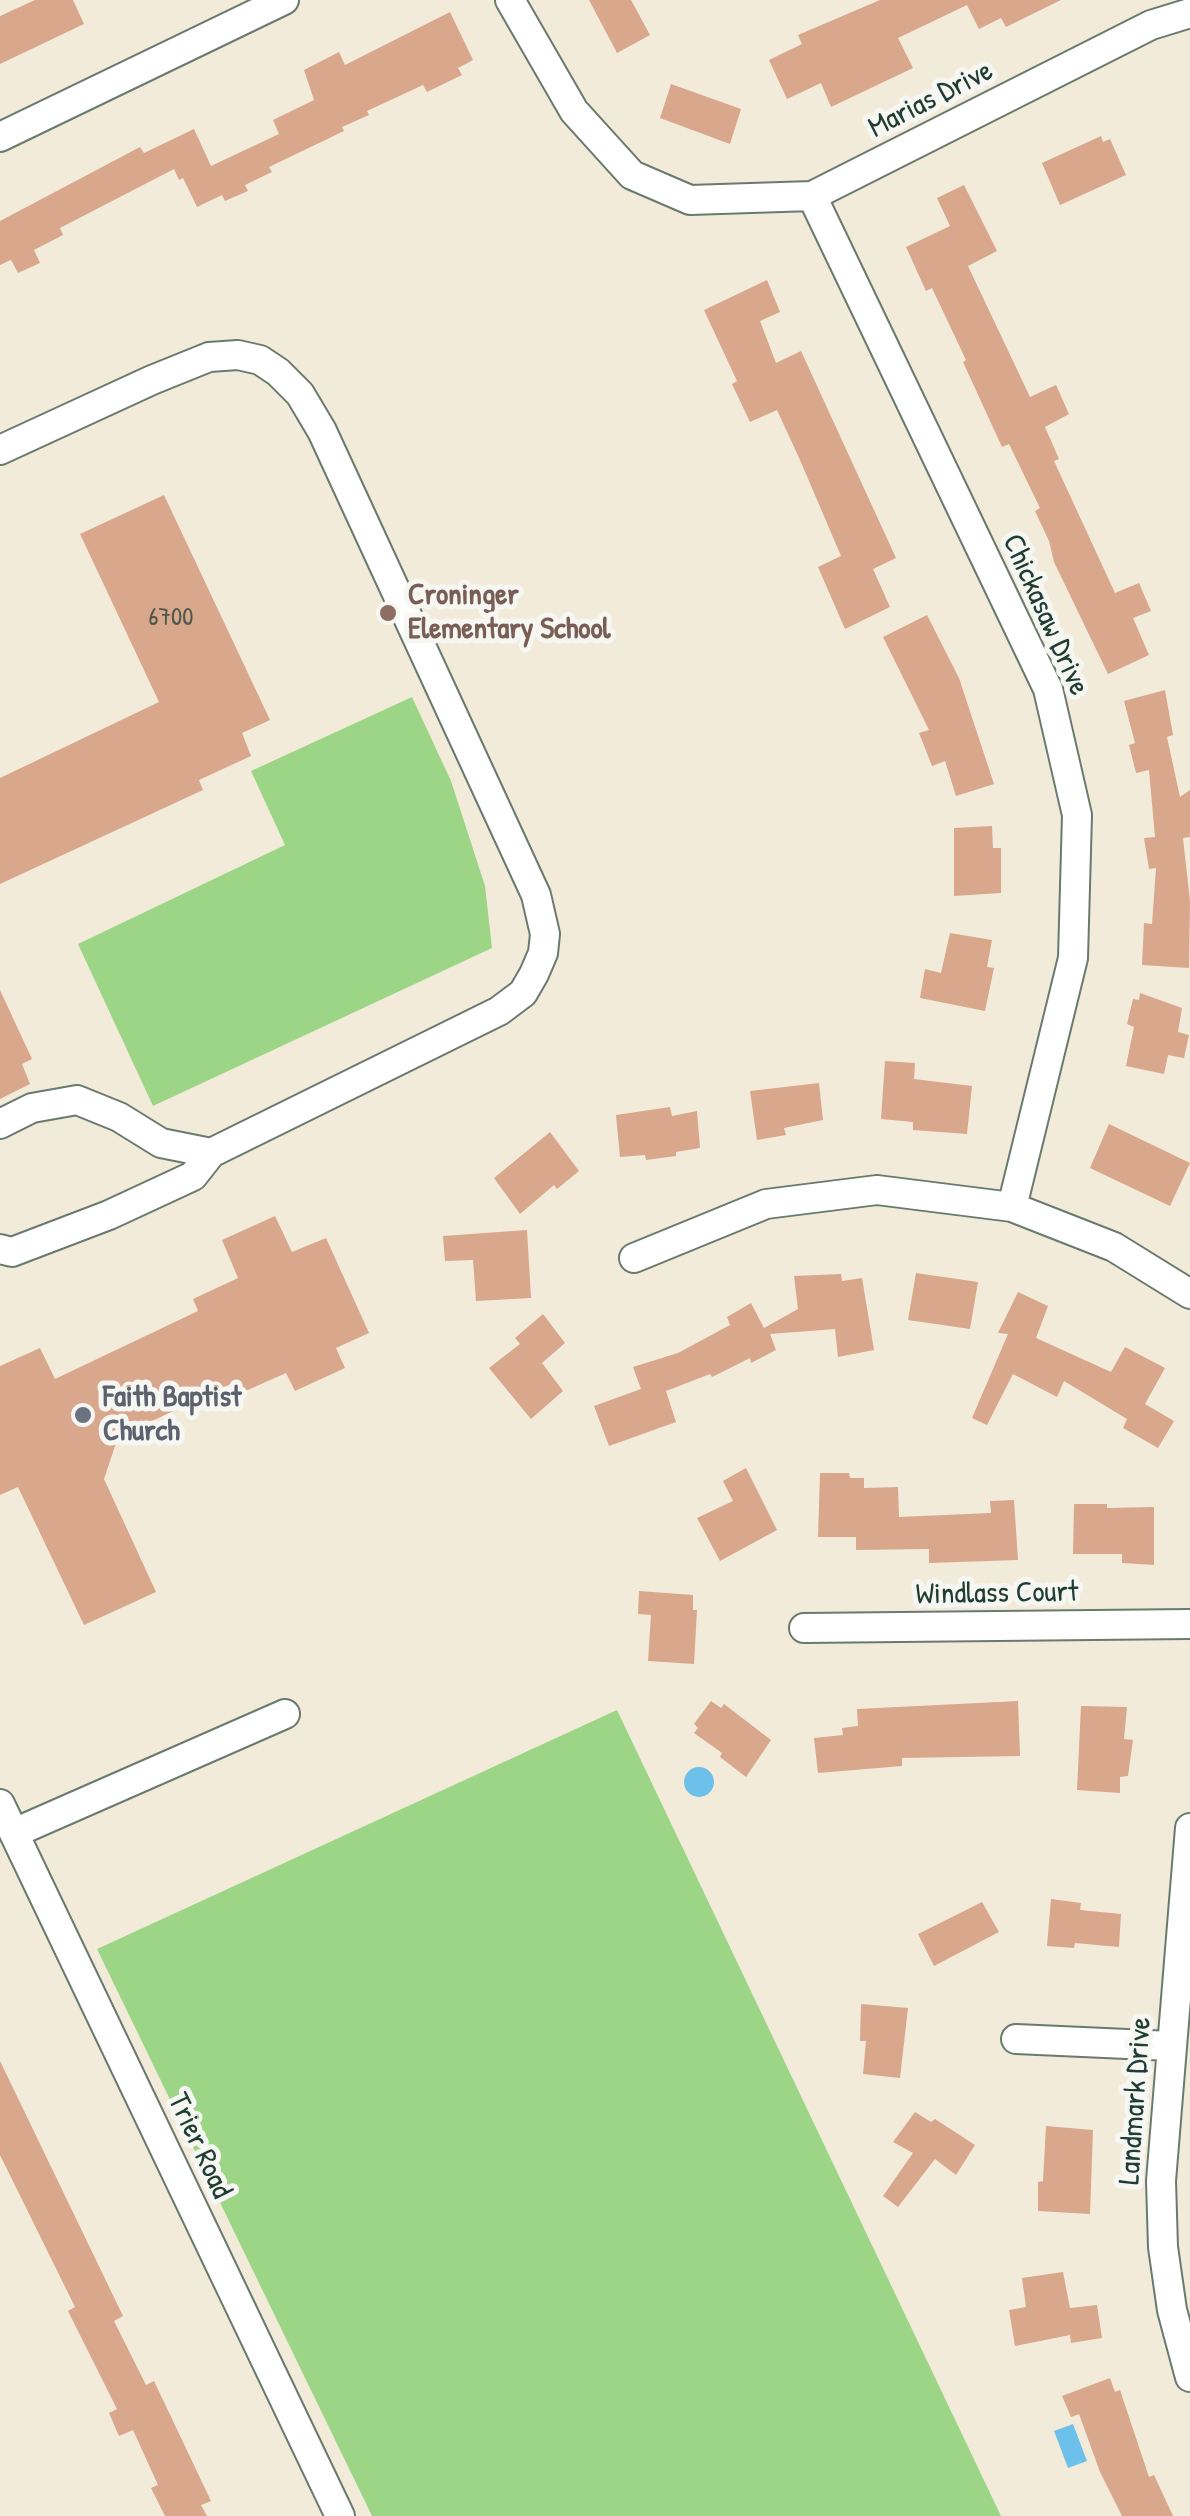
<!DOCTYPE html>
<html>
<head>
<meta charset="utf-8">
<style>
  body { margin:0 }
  canvas { display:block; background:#f2ebd9 }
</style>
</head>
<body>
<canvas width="1190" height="2516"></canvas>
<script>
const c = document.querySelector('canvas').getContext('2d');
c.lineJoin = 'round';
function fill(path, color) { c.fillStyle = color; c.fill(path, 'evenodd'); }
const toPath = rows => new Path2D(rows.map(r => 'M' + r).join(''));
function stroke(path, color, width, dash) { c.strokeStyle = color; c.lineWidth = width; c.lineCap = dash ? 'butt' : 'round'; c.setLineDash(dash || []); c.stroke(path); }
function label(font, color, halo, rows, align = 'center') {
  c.font = font + ' "Patrick Hand",sans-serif'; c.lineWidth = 10; c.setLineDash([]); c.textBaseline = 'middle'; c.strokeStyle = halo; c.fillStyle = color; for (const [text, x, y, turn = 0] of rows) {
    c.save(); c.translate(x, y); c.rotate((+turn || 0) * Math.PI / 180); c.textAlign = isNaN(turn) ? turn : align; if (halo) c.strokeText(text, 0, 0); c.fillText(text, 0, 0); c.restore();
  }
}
fill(toPath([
  [412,697,451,781,485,886,492,948,153,1106,78,944,285,845,251,771],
  [617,1710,1001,2516,372,2516,97,1949]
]), '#9dd587');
fill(toPath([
  '684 1782a15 15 0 1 1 30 0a15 15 0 1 1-30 0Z',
  [1073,2424,1087,2461,1068,2468,1054,2431]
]), '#6dc0e9');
fill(toPath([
  [35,0,73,0,84,24,0,64,0,16],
  [589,0,631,0,650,35,617,53],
  [880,0,1061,0,1006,27,1001,18,979,29,967,5,898,38,913,68,831,107,821,83,787,99,769,60,802,44,798,35],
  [450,12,473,60,458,68,462,75,427,92,423,85,367,111,369,115,342,127,344,131,269,167,272,172,245,185,248,191,225,201,222,195,197,207,183,178,179,180,174,169,60,228,63,235,34,250,40,263,18,273,11,260,0,265,0,221,140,147,144,153,194,129,211,166,279,134,273,120,314,100,304,70,339,52,345,65],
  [671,84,741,109,730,144,660,118],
  [1101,136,1103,142,1110,139,1126,175,1060,205,1042,163],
  [964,185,997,251,968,266,1030,397,1056,385,1069,414,1045,427,1059,459,1054,461,1115,593,1139,583,1151,611,1133,618,1149,655,1108,674,1054,562,1049,541,1035,511,1040,508,1009,444,1002,447,963,362,966,360,932,288,926,291,906,247,950,226,937,198],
  [767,280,780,312,760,321,776,363,801,351,896,558,873,569,890,607,845,629,818,567,841,556,800,460,777,410,750,422,732,384,737,381,704,310],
  [164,495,270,720,242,733,251,756,199,780,203,790,0,884,0,778,159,702,80,534],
  [927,615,959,678,994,784,956,796,945,761,932,766,919,733,929,730,883,637],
  [1165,690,1173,735,1167,737,1180,797,1190,790,1190,837,1183,838,1190,901,1189,968,1142,965,1144,923,1152,924,1156,868,1149,869,1144,838,1155,837,1149,770,1136,773,1129,745,1135,743,1124,701],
  [992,826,993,848,1001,848,1001,893,954,896,954,828],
  [950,933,992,940,987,967,994,968,985,1011,920,998,925,969,941,973],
  [0,990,32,1059,22,1064,30,1084,0,1099],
  [1140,993,1182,1008,1178,1032,1189,1035,1184,1058,1168,1055,1164,1074,1126,1066,1134,1027,1127,1024,1133,999,1139,1000],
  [885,1061,915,1063,914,1079,972,1086,967,1134,913,1130,913,1122,881,1119],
  [819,1083,823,1120,784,1128,786,1135,757,1140,750,1091],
  [670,1107,672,1116,697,1111,700,1148,676,1152,676,1156,646,1160,645,1155,620,1157,616,1115],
  [1109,1124,1190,1163,1170,1206,1090,1168],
  [550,1132,579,1171,557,1189,554,1185,520,1214,494,1178],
  [275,1216,292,1252,326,1238,369,1333,336,1348,345,1368,295,1391,286,1373,241,1393,235,1382,118,1437,104,1479,156,1592,84,1625,18,1487,0,1495,0,1366,40,1348,55,1379,198,1311,193,1299,238,1278,222,1240],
  [527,1230,531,1298,476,1301,473,1260,445,1261,443,1236],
  [916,1273,978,1282,970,1329,908,1320],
  [841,1274,842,1281,862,1278,874,1350,838,1357,835,1329,770,1334,776,1350,751,1363,750,1358,712,1377,710,1374,666,1391,676,1422,609,1446,594,1406,641,1389,633,1367,678,1353,730,1325,727,1317,751,1303,764,1328,798,1309,794,1276],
  [1018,1292,1048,1306,1036,1338,1111,1372,1125,1347,1165,1368,1145,1404,1174,1421,1158,1448,1123,1428,1127,1419,1064,1381,1057,1397,1013,1374,987,1425,972,1418,1008,1334,998,1333],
  [543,1314,565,1343,542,1363,563,1391,531,1419,489,1368,520,1344,515,1338],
  [746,1468,777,1530,720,1561,697,1518,733,1501,723,1481],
  [820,1473,849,1473,850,1478,864,1478,864,1488,898,1487,899,1517,991,1513,990,1501,1014,1500,1018,1560,929,1563,929,1549,856,1550,856,1537,818,1537],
  [1074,1504,1107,1504,1107,1508,1154,1507,1154,1565,1122,1563,1122,1554,1073,1554],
  [639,1591,693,1595,693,1610,697,1610,694,1664,648,1661,651,1615,638,1614],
  [711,1701,721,1708,724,1704,771,1740,746,1777,720,1757,722,1753,694,1733,698,1728,694,1724],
  [1018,1701,1020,1756,902,1758,902,1766,818,1773,814,1738,843,1735,842,1728,858,1726,857,1709],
  [1081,1706,1127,1707,1124,1739,1133,1740,1128,1776,1120,1777,1120,1793,1077,1790],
  [1051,1899,1081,1903,1080,1910,1121,1914,1119,1947,1075,1943,1074,1948,1047,1946],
  [982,1902,999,1932,934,1966,918,1934],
  [861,2004,908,2008,900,2078,863,2074,866,2041,860,2041],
  [0,2061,123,2316,114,2321,146,2385,154,2381,211,2501,201,2505,207,2516,165,2516,151,2488,158,2485,133,2430,119,2436,109,2413,117,2409,68,2311,75,2307,0,2155],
  [915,2112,931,2122,935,2119,975,2145,956,2175,935,2159,898,2207,883,2196,913,2153,893,2142],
  [1046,2126,1093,2130,1090,2214,1038,2211,1038,2182,1043,2181],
  [1063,2272,1070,2308,1097,2305,1102,2338,1071,2343,1070,2335,1015,2346,1009,2310,1026,2307,1022,2278],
  [1110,2378,1115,2392,1120,2390,1149,2477,1154,2475,1173,2516,1122,2516,1100,2472,1079,2414,1071,2417,1062,2396]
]), '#d9a78c');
const minor = toPath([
  [510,0,574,111,632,175,690,200,812,196,1151,25,1190,13],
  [0,137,284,0],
  [812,196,1048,689,1077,815,1073,958,1012,1207],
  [0,450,152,380,209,357,238,355,260,360,278,372,300,394,322,431,536,895,545,934,543,953,534,974,523,993,499,1011,211,1153,193,1176,109,1215,12,1252,0,1249],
  [0,1124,32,1108,77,1100,119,1117,161,1143,211,1153],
  [634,1258,766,1204,877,1190,1012,1207,1114,1247,1190,1294],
  [804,1628,1190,1624],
  [0,1804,340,2516],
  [1190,1828,1161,2181,1163,2247,1172,2310,1190,2377],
  [14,1833,285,1714],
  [1016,2039,1171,2046]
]);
stroke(minor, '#697a6e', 32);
stroke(minor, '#fff', 28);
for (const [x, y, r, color] of [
  [388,613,10,"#8d6e63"],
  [83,1415,10,"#6b7280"]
]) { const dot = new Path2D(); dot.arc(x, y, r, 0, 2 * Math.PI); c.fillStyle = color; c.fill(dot); stroke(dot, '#f6f6f2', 4); }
label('25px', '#4e584a', null, [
  ["6700",171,618]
]);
label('30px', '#1f3d34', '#f6f6f2', [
  ["Marias Drive",931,100,-27],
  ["Chickasaw Drive",1045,615,66],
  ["Windlass Court",997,1594,-1],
  ["Landmark Drive",1136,2101,-86],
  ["Trier Road",199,2146,65]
]);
label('bold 30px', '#785e54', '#f6f6f2', [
  ["Croninger",408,596],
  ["Elementary School",408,630]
], 'left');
label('bold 30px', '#5b616d', '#f6f6f2', [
  ["Faith Baptist",103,1398],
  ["Church",103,1432]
], 'left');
</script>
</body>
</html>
